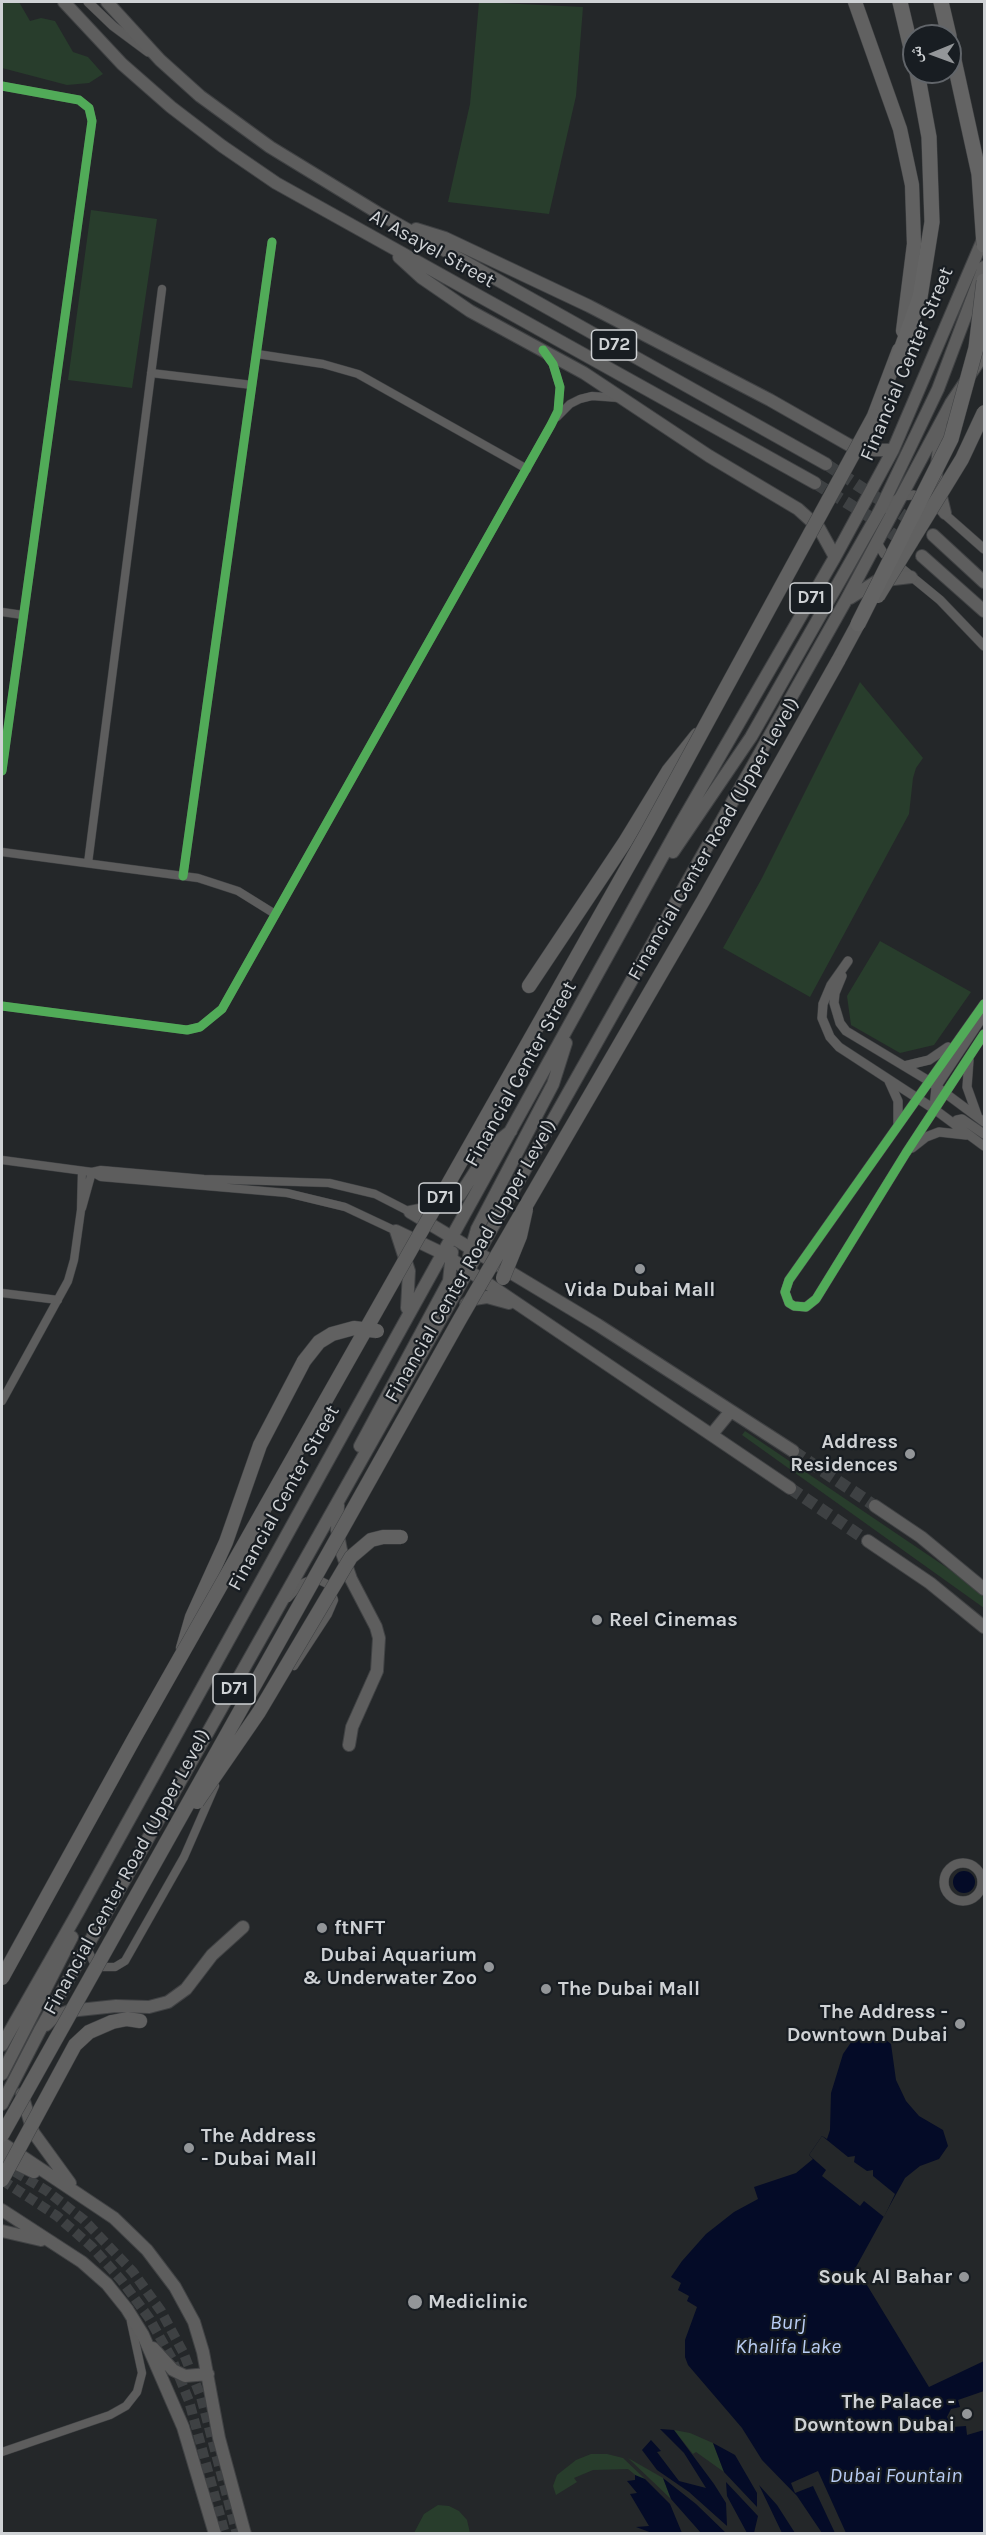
<!DOCTYPE html>
<html>
<head>
<meta charset="utf-8">
<style>
  body { margin:0 }
  #map { position:relative; width:986px; height:2535px; overflow:hidden; background:#242729; font-family:Karla,"Noto Naskh Arabic",sans-serif }
  canvas { display:block }
  .frame { position:absolute; inset:0; border:3px solid #cfd2d5; pointer-events:none }
  .north { position:absolute; left:902px; top:24px; width:60px; height:60px; box-sizing:border-box; background:#181d22; border:2px solid #61656a; border-radius:50%; rotate:269deg; font-size:16px; font-weight:700; line-height:24px; text-align:center; color:#cfd2d5 }
  .north::after { content:''; display:block; margin:auto; width:21px; height:27px; background:#939699; clip-path:polygon(50% 0,100% 100%,50% 72%,0 100%) }
</style>
</head>
<body>
<div id="map">
<canvas width="986" height="2535"></canvas>
<div class="frame"></div>
<div class="north">ش</div>
</div>
<script>
const c = document.querySelector('canvas').getContext('2d');
c.lineJoin = 'round';
function fill(path, color) { c.fillStyle = color; c.fill(path, 'evenodd'); }
const toPath = rows => new Path2D(rows.map(r => 'M' + r).join(''));
function stroke(path, color, width, dash) { c.strokeStyle = color; c.lineWidth = width; c.lineCap = dash ? 'butt' : 'round'; c.setLineDash(dash || []); c.stroke(path); }
function label(font, color, halo, rows, align = 'center') {
  c.font = font + ' Karla,sans-serif'; c.lineWidth = 4.5; c.setLineDash([]); c.textBaseline = 'middle'; c.strokeStyle = halo; c.fillStyle = color; for (const [text, x, y, turn = 0] of rows) {
    c.save(); c.translate(x, y); c.rotate((+turn || 0) * Math.PI / 180); c.textAlign = isNaN(turn) ? turn : align; if (halo) c.strokeText(text, 0, 0); c.fillText(text, 0, 0); c.restore();
  }
}
fill(toPath([
  [2,2,19,2,30,21,41,18,55,21,73,52,88,57,103,74,89,83,67,85,2,68],
  [479,2,583,7,576,96,549,214,448,202,470,104],
  [91,210,157,219,132,388,68,380],
  [860,682,923,758,916,768,913,778,909,814,810,997,723,948,762,878],
  [880,941,971,992,934,1045,900,1053,851,1025,847,996],
  [745,1431,965,1580,984,1597,984,1608,742,1435],
  [674,2430,690,2433,713,2443,724,2472,696,2452,693,2454],
  [591,2454,607,2454,623,2458,645,2479,639,2478,628,2469,593,2470,574,2478,577,2482,556,2495,553,2486,557,2475,576,2460],
  [628,2458,663,2478,671,2499],
  [438,2505,449,2506,459,2511,467,2520,470,2533,414,2533,424,2514]
]), '#283d2c');
fill(toPath([
  '953 1882a11 11 0 1 1 22 0a11 11 0 1 1-22 0Z',
  [877,2033,891,2044,896,2080,906,2101,919,2116,943,2130,948,2146,939,2159,920,2166,905,2178,856,2267,929,2387,984,2361,984,2391,958,2400,960,2407,951,2409,947,2417,952,2427,966,2426,967,2435,984,2430,984,2533,822,2533,797,2496,762,2460,742,2428,688,2365,685,2357,685,2340,697,2307,687,2301,689,2296,678,2290,681,2283,671,2277,682,2261,706,2234,734,2212,758,2199,754,2187,796,2173,813,2159,809,2155,822,2136,827,2139,830,2130,831,2093,843,2054,854,2038,861,2034],
  [660,2429,674,2430,714,2484,726,2503,727,2526,689,2492,657,2470,642,2450,651,2440,661,2451,657,2452,679,2481,706,2488,684,2453],
  [713,2443,735,2455,757,2493,757,2507,724,2472],
  [635,2475,645,2479,670,2504,682,2533,652,2533,636,2527,649,2526,630,2494,637,2493,627,2481,635,2480],
  [663,2478,696,2504,726,2533,701,2533,671,2499],
  [726,2482,758,2516,754,2533,747,2533,727,2496],
  [759,2485,777,2505,795,2533,782,2533]
]), '#040b27');
fill(toPath([
  [822,2136,848,2157,855,2156,854,2162,867,2171,873,2170,873,2176,895,2194,884,2217,864,2201,860,2206,822,2176,826,2170,809,2155],
  [818,2471,846,2533,835,2533,813,2486,795,2493,791,2483]
]), '#242729');
stroke(toPath([
  [2,2164,47,2191,84,2220,133,2272,161,2311,183,2352,201,2397,237,2534],
  [2,2180,57,2216,92,2247,122,2281,149,2318,172,2359,189,2401,225,2534]
]), '#3e4143', 10, [10, 5]);
stroke(toPath([
  [826,464,933,535],
  [815,483,870,517,922,556],
  [793,1451,875,1506],
  [790,1488,868,1541]
]), '#3e4143', 12, [12, 6]);
const minor = toPath([
  [2,86,79,100,89,108,92,121,2,771],
  [257,354,323,364,358,374,527,469],
  [151,373,252,385],
  [557,417,570,404,580,399,592,396,619,398],
  [2,612,23,615],
  [2,852,198,878,238,891,275,914],
  [88,863,162,289],
  [183,876,272,242],
  [2,1006,187,1030,200,1027,222,1009,551,425,558,411,560,387,553,364,547,356],
  [2,1160,92,1172,101,1177,287,1193,345,1207,396,1231],
  [92,1172,101,1170,204,1179,329,1183,375,1194,410,1212],
  [82,1208,92,1172],
  [2,1293,58,1300],
  [2,1401,68,1281,74,1260,81,1210,82,1171],
  [288,1598,301,1584,315,1578,329,1585,334,1600,328,1614,294,1666],
  [87,1948,93,1961,103,1967,115,1967,125,1961,184,1857,215,1786],
  [2,2452,110,2415,126,2406,137,2392,142,2373,131,2322]
]);
const tertiary = toPath([
  [88,2,113,26,148,52],
  [882,510,901,496,914,495,924,500],
  [941,511,984,549],
  [876,541,884,554,940,600,984,646],
  [848,961,831,985,823,1004,822,1018,830,1037,839,1047,934,1109,984,1146],
  [842,976,835,993,834,1003,840,1023,846,1031,929,1081,984,1122],
  [984,1004,789,1280,785,1292,789,1303,794,1306,806,1307,816,1299,906,1153,984,1034],
  [969,1060,967,1087,977,1115],
  [904,1066,929,1060,948,1047],
  [889,1081,898,1101,898,1125],
  [934,1108,936,1087,984,1015],
  [956,1126,957,1120,962,1119,984,1134],
  [912,1148,926,1137,939,1132,966,1135],
  '944 1882a19 19 0 1 1 38 0a19 19 0 1 1-38 0Z'
]);
const primary = toPath([
  [64,2,122,64,171,107,222,146,276,183,815,483],
  [107,2,160,60,200,96,270,147,378,213,826,464],
  [416,229,445,238,589,306,770,400,849,445,867,450,893,450],
  [399,257,422,278,470,311,584,373,709,456,798,509,819,528,835,557],
  [941,426,936,476,945,513],
  [933,535,984,582],
  [922,556,984,611],
  [850,598,877,581,911,577],
  [673,852,751,737,879,512,938,389,984,267],
  [410,1212,598,1325,793,1451],
  [410,1212,430,1208,460,1195,491,1147,511,1131],
  [396,1231,444,1254,790,1488],
  [396,1231,409,1271,407,1308],
  [469,1256,477,1229,553,1084,566,1043],
  [466,1304,474,1299,487,1297,509,1303],
  [712,1434,730,1412],
  [360,1446,449,1281,452,1252],
  [338,1505,337,1530,341,1550,351,1579,376,1627,379,1638,377,1671,352,1727,349,1745],
  [875,1506,921,1537,984,1589],
  [868,1541,930,1583,984,1627],
  [46,2025,54,2017,69,2011,116,2006,149,2007,168,2002,186,1989,212,1955,243,1927],
  [2,2045,78,1912,681,823,835,557,893,450,984,237],
  [2,2074,72,1937],
  [22,2094,33,2132,70,2183],
  [2,2104,40,2030,845,602,951,403,984,354],
  [2,2143,114,2218,147,2250,175,2287,194,2322,203,2352,219,2438,245,2534],
  [2,2157,34,2172],
  [2,2210,82,2262,107,2284,127,2309,143,2335,183,2427,215,2534],
  [2,2231,41,2240],
  [153,2348,173,2370,185,2376,208,2374]
]);
const trunk = toPath([
  [855,2,900,129,912,185,914,244,903,331],
  [874,416,899,350],
  [838,661,858,624],
  [529,986,625,842,669,770,697,735],
  [183,1648,192,1617,226,1542,260,1445,304,1361],
  [112,2022,127,2019,140,2021]
]);
const motorway = toPath([
  [900,2,914,61],
  [941,2,949,36],
  [897,361,920,297,932,222,929,137,917,72]
]);
stroke(minor, '#404244', 9);
stroke(tertiary, '#404244', 10);
stroke(primary, '#404244', 14);
stroke(trunk, '#404244', 15);
stroke(motorway, '#404244', 16);
stroke(minor, '#5d5d5d', 8);
stroke(tertiary, '#5d5d5d', 9);
stroke(primary, '#5e5e5e', 12);
stroke(trunk, '#616161', 14);
stroke(motorway, '#646464', 15);
const trunkBridge = toPath([
  [878,596,962,459,984,412],
  [503,1278,520,1236,526,1209],
  [304,1361,319,1342,332,1334,354,1328,377,1331],
  [197,1802,259,1712,351,1557,371,1540,383,1537,401,1537],
  [2,1978,135,1737,648,831,874,416],
  [2,2135,460,1319,703,901,838,661],
  [2,2180,75,2045,89,2032,112,2022]
]);
const motorwayBridge = toPath([
  [950,42,979,174,984,245],
  [858,624,951,439,976,348,984,281]
]);
stroke(trunkBridge, '#404244', 15, []);
stroke(motorwayBridge, '#404244', 16, []);
stroke(trunkBridge, '#616161', 14);
stroke(motorwayBridge, '#646464', 15);
stroke(toPath([
  [2,86,79,100,89,108,92,121,2,771],
  [183,876,272,242],
  [984,1004,789,1280,785,1292,789,1303,794,1306,806,1307,816,1299,906,1153,984,1034],
  [2,1006,187,1030,200,1027,222,1009,551,425,558,411,560,387,553,364,543,350]
]), '#51ab58', 9);
for (const [x, y, r, color] of [
  [640,1269,6,"#939699"],
  [910,1454,6,"#939699"],
  [597,1620,6,"#939699"],
  [322,1928,6,"#939699"],
  [489,1967,6,"#939699"],
  [546,1989,6,"#939699"],
  [960,2024,6,"#939699"],
  [189,2148,6,"#939699"],
  [964,2277,6,"#939699"],
  [415,2302,8,"#939699"],
  [967,2414,6,"#939699"]
]) { const dot = new Path2D(); dot.arc(x, y, r, 0, 2 * Math.PI); c.fillStyle = color; c.fill(dot); stroke(dot, '#181d22', 2); }
for (const [x, y, w] of [
  [614,345,45],
  [811,598,42],
  [440,1198,42],
  [234,1689,42]
]) { const box = new Path2D(); box.roundRect(x - w / 2, y - 15, w, 30, 4.5); c.fillStyle = '#181d22'; c.fill(box); stroke(box, '#cfd2d5', 1.5); }
label('bold 18px', '#cfd2d5', null, [
  ["D72",614,345],
  ["D71",811,598],
  ["D71",440,1198],
  ["D71",234,1689]
]);
label('20px', '#cfd2d5', '#181d22', [
  ["Al Asayel Street",432,249,29],
  ["Financial Center Street",907,364,-67],
  ["Financial Center Road (Upper Level)",714,839,-60],
  ["Financial Center Street",521,1074,-61],
  ["Financial Center Road (Upper Level)",471,1261,-60],
  ["Financial Center Street",284,1498,-61],
  ["Financial Center Road (Upper Level)",127,1872,-61]
]);
label('bold 20px', '#cfd2d5', '#181d22', [
  ["Vida Dubai Mall",640,1290,"center"],
  ["Address",898,1442],
  ["Residences",898,1465],
  ["Reel Cinemas",609,1620,"left"],
  ["ftNFT",334,1928,"left"],
  ["Dubai Aquarium",477,1955],
  ["& Underwater Zoo",477,1978],
  ["The Dubai Mall",558,1989,"left"],
  ["The Address -",948,2012],
  ["Downtown Dubai",948,2035],
  ["The Address",201,2136,"left"],
  ["- Dubai Mall",201,2159,"left"],
  ["Souk Al Bahar",952,2277],
  ["Mediclinic",428,2302,"left"],
  ["The Palace -",955,2402],
  ["Downtown Dubai",955,2425]
], 'right');
label('italic 21px', '#b9cdf4', '#181d22', [
  ["Burj",788,2323],
  ["Khalifa Lake",788,2347],
  ["Dubai Fountain",896,2476]
]);
</script>
</body>
</html>
